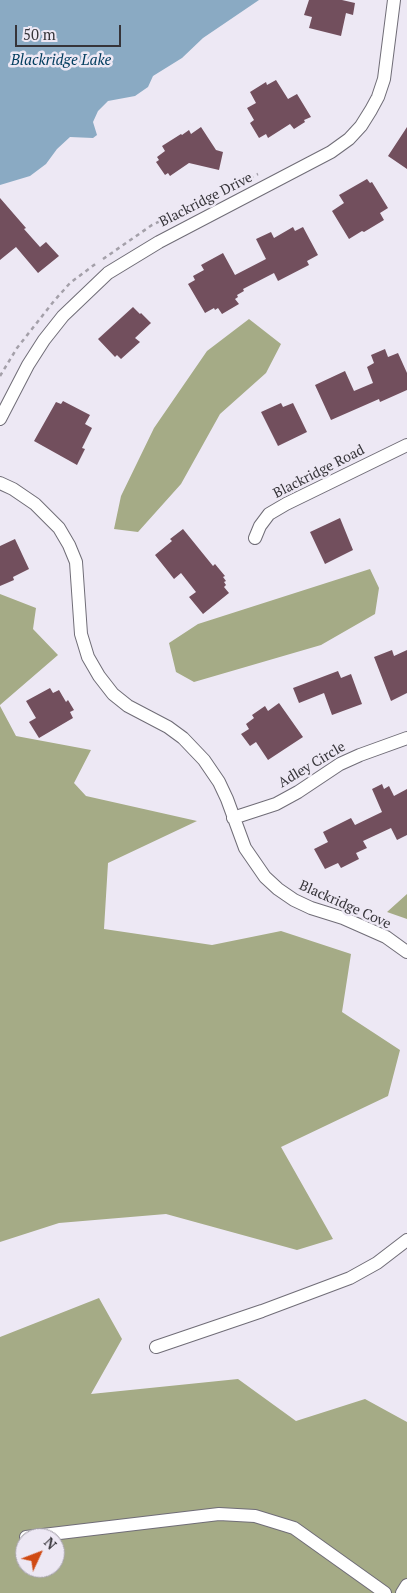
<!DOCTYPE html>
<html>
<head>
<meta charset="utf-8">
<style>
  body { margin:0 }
  #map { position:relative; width:407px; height:1593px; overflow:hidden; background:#ede8f4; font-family:"PT Serif",serif }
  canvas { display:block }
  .north { position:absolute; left:15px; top:1528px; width:50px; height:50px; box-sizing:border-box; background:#ede8f4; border:1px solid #a4a0a9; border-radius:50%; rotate:47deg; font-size:14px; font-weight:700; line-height:20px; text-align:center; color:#363439 }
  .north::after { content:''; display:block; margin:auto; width:18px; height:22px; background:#d04a13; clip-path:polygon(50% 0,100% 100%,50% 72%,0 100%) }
  .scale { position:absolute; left:15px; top:25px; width:106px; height:22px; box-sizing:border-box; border:2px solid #363439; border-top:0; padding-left:6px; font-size:15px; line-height:18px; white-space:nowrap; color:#363439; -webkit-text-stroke:4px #ede8f4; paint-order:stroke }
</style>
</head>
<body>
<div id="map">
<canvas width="407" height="1593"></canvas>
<div class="north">N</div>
<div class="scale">50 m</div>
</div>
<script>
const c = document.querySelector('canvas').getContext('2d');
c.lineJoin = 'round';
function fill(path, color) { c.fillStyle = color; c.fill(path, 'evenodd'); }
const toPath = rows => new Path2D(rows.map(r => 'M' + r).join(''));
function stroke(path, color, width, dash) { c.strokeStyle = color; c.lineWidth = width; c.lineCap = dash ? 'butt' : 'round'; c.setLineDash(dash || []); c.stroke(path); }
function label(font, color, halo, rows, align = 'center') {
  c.font = font + ' "PT Serif",serif'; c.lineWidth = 5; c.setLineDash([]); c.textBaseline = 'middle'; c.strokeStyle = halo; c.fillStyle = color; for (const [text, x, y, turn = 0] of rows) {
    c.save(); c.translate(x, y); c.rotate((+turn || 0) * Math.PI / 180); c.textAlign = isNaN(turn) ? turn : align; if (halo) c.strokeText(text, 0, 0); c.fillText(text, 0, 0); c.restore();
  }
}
fill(toPath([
  [249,319,281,344,266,373,220,414,181,484,138,532,114,529,121,496,154,428,207,351],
  [370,569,379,588,375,614,321,645,194,682,176,672,169,643,198,624],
  [0,594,36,608,33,629,58,655,0,705],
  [0,706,16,736,91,750,74,783,86,796,197,821,108,863,104,929,212,945,281,931,351,954,342,1012,400,1050,388,1096,281,1147,333,1239,297,1250,166,1214,59,1223,0,1242],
  [407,894,407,919,387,912],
  [99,1298,122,1339,91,1394,238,1379,296,1421,365,1399,407,1422,407,1593,0,1593,0,1337],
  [25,1538,55,1538,55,1568,25,1568]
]), '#a5ab86');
fill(toPath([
  [0,0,259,0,203,38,182,58,153,76,148,87,135,96,108,101,98,111,93,122,97,135,93,138,70,137,57,149,46,164,30,176,0,185]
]), '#8aaac3');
fill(toPath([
  [309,0,342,0,355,3,353,15,346,13,341,36,309,28,312,17,304,15],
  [276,80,288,99,297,94,311,117,304,120,305,122,294,129,290,124,268,138,266,134,259,138,250,123,254,120,247,108,256,103,250,92,266,82,267,85],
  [201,127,216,150,223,152,219,170,189,163,170,176,168,173,165,175,156,162,159,160,157,157,165,151,162,146,181,134,182,135,189,130,191,134],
  [407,127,407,169,388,156],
  [367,179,370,183,372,182,388,208,380,213,384,220,364,232,362,231,349,239,332,211,344,203,339,195],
  [0,198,26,228,24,229,40,247,46,242,59,256,38,273,16,247,0,260],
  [293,227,295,231,303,227,318,255,307,261,309,265,278,281,274,273,243,289,244,291,237,295,238,297,235,299,239,304,222,314,218,308,215,310,214,308,205,313,188,284,195,280,193,276,204,270,201,265,223,253,235,275,266,259,256,239,271,232,274,238],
  [133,307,140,314,141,313,151,323,135,338,140,342,121,359,117,355,115,357,98,339],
  [385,349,388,357,398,353,407,373,407,390,380,402,379,399,331,420,315,385,345,371,354,391,373,383,367,367,374,363,371,355],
  [63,401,90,415,85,424,92,428,82,448,85,449,77,465,34,441,56,402,61,404],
  [281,403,283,407,293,403,307,432,278,446,261,412],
  [340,518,353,550,325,564,310,532],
  [183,529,213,566,215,564,225,576,223,577,226,581,224,582,226,585,224,587,229,593,203,614,189,597,196,592,181,573,174,579,155,555,172,541,170,539],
  [15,539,29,569,13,577,14,580,0,586,0,546],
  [392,650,394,656,407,650,407,693,391,701,374,657],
  [338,671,341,678,351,674,362,704,332,715,324,693,299,703,293,688],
  [50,688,53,693,59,690,66,702,68,700,74,710,70,712,73,718,39,738,29,722,36,718,26,701],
  [279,703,303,737,268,760,256,742,250,746,241,734,249,729,246,724,254,718,252,715,265,706,268,711],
  [382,784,384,789,389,786,394,796,407,789,407,835,397,840,391,828,363,841,367,848,356,853,359,859,341,868,338,863,325,869,314,849,328,842,323,832,351,818,355,825,382,812,372,789]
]), '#724f5d');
const street = toPath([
  [0,419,28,365,44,340,63,316,108,273,159,242,331,152,349,139,361,126,371,110,378,97,384,79,394,0],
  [0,483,13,489,35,504,59,528,69,545,76,562,81,634,88,657,99,676,113,694,128,706,168,727,183,738,204,760,219,782,227,799,245,848,265,877,278,889,294,900,311,908,343,918,386,937,407,952],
  [255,538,260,526,269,514,286,504,407,445],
  [233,818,276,804,298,792,340,764,360,755,407,738],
  [156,1347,262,1311,350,1278,377,1263,407,1240],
  [26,1537,219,1514,255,1516,294,1528,385,1593],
  [402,1593,407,1585]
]);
stroke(street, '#706d77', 14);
stroke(toPath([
  [103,259,152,225,258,174],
  [0,376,17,348,54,301,70,283,98,262]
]), '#a4a0a9', 2.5, [4, 4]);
stroke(street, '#fff', 12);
label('14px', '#363439', '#ede8f4', [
  ["Blackridge Drive",206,200,-27],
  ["Blackridge Road",319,472,-27],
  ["Adley Circle",312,765,-31],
  ["Blackridge Cove",345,905,24]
]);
label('italic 15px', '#003c5e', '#ede8f4', [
  ["Blackridge Lake",61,61]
]);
</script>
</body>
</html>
